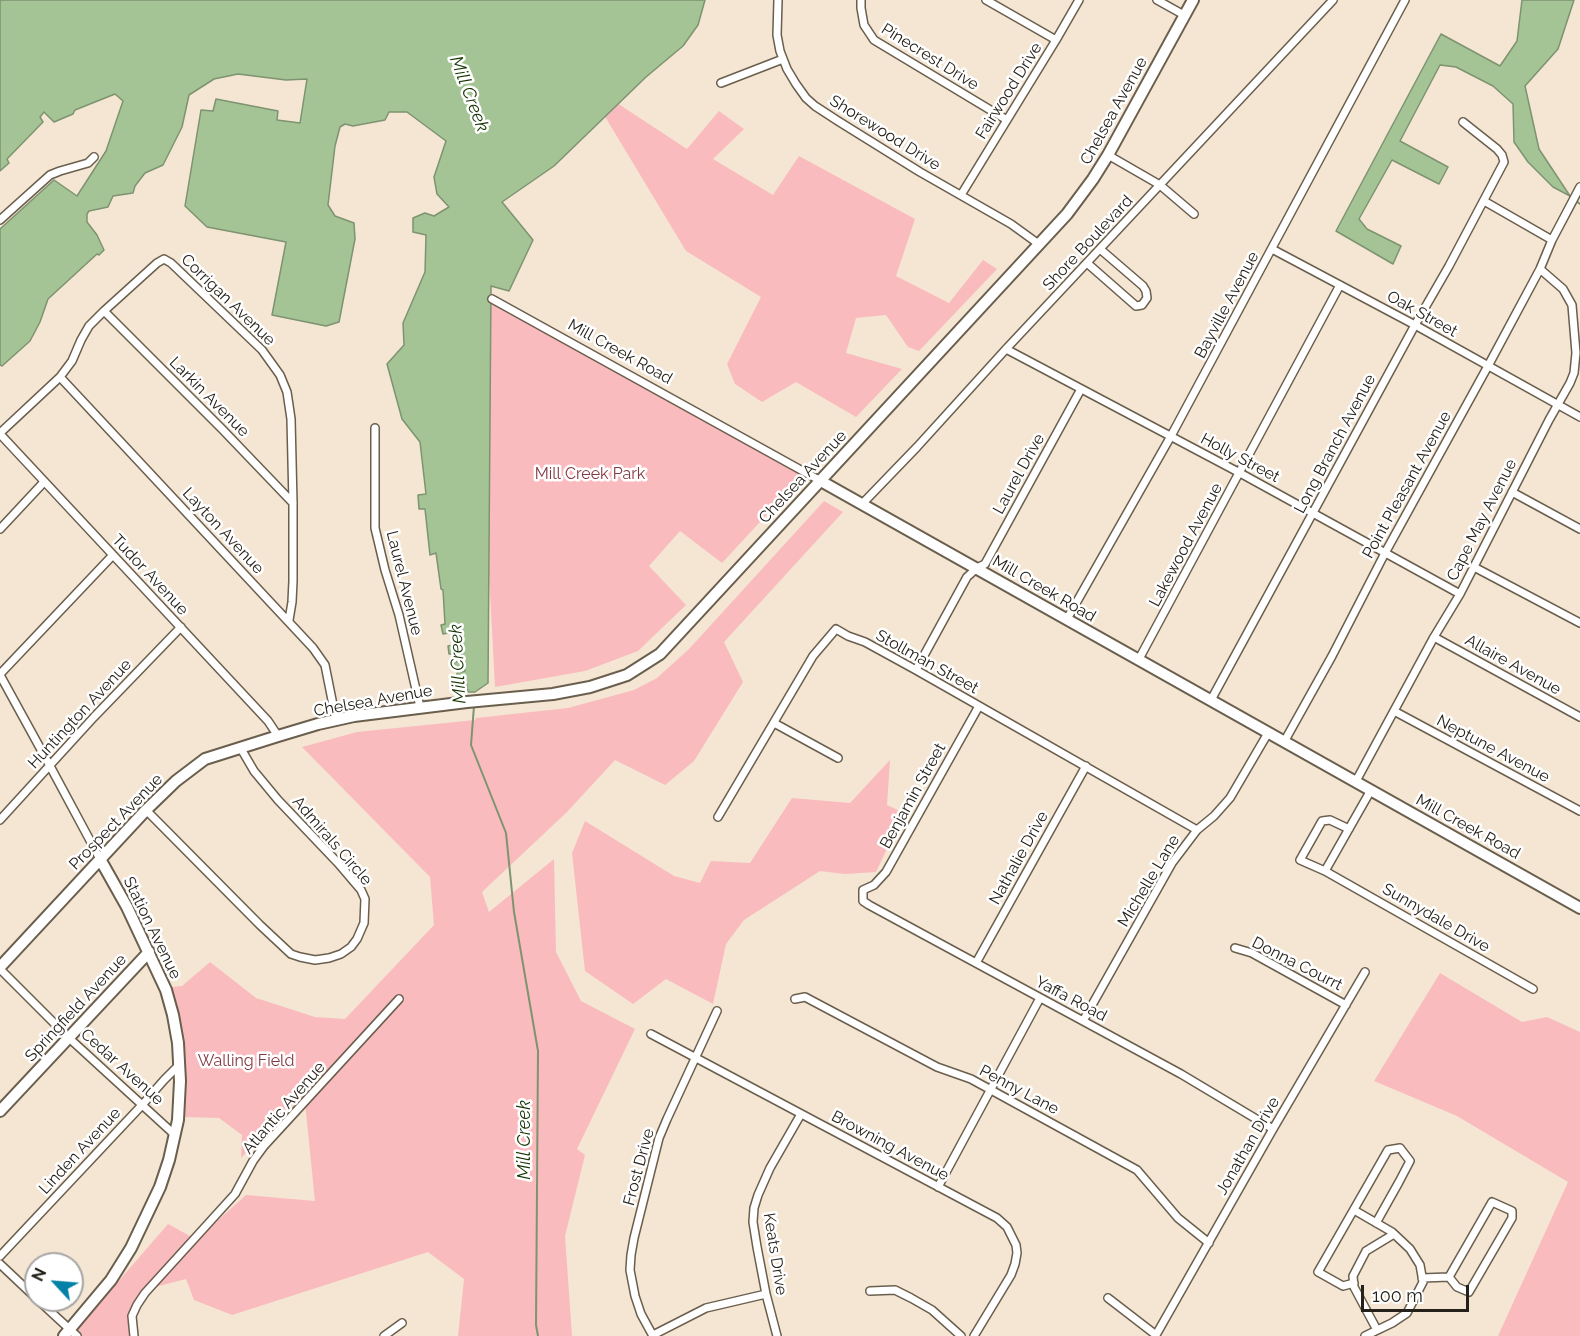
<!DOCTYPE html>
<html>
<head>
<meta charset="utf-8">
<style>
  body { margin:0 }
  #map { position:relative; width:1580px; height:1336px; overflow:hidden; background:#f4e6d3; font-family:Raleway,sans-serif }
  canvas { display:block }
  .north { position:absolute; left:24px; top:1252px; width:60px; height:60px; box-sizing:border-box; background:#fff; border:2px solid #a8a6a3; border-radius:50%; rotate:296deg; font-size:16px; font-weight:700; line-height:24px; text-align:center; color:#252019 }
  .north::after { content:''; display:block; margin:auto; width:21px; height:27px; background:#0481a6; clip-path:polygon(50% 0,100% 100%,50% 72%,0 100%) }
  .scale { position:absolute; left:1361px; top:1285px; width:108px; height:27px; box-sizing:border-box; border:3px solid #252019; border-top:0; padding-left:8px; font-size:18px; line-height:21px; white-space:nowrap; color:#252019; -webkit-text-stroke:4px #fff; paint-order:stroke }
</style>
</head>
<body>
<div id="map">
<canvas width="1580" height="1336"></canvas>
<div class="north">N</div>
<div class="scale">100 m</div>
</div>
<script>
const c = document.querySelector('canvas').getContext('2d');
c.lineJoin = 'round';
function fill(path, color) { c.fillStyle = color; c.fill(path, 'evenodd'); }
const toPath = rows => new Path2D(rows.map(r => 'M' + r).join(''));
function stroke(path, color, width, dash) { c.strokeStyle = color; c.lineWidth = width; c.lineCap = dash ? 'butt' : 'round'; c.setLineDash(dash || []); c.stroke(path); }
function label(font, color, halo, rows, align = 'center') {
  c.font = font + ' Raleway,sans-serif'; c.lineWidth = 5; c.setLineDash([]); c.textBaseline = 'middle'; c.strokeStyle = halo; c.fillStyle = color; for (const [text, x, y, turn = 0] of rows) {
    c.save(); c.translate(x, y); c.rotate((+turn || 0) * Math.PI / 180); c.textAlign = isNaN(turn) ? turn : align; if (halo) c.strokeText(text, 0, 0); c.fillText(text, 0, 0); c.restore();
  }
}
fill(toPath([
  [617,103,687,149,719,111,744,129,713,159,773,195,799,156,915,219,896,276,949,303,983,260,997,269,919,351,908,347,886,315,856,318,846,353,902,369,856,417,796,382,762,402,735,384,727,364,761,297,686,251,604,115],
  [487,294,808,470,722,563,680,531,649,566,686,605,638,651,585,671,495,687,479,384],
  [824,501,843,512,724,642,743,682,694,761,665,785,615,760,567,812,482,892,489,912,554,859,556,952,581,1001,635,1029,577,1149,585,1155,565,1236,572,1336,458,1336,464,1279,428,1252,232,1315,194,1300,186,1279,151,1288,196,1240,246,1195,315,1201,304,1093,241,1158,242,1135,219,1118,183,1117,182,1047,171,987,182,986,210,962,256,998,315,1017,345,1019,434,925,430,877,302,747,357,732,475,720,476,718,568,708,634,690,657,678,689,649],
  [890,760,887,805,904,813,876,872,845,874,820,871,744,920,726,944,713,1004,666,979,633,1004,585,971,572,853,585,821,674,876,700,883,711,861,750,863,792,798,850,803],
  [1440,973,1522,1022,1547,1017,1580,1032,1580,1336,1498,1336,1568,1182,1457,1116,1374,1081],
  [168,1224,190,1236,127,1316,130,1336,71,1336]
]), '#fabbbf');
const water = toPath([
  [0,0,705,0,698,25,683,46,646,77,554,166,502,202,533,240,509,291,491,286,488,683,475,692,468,692,465,676,457,678,457,673,465,671,464,666,455,667,454,662,463,661,461,653,449,654,448,646,459,644,457,631,443,634,441,625,445,624,443,590,441,589,436,553,430,555,425,509,419,509,418,495,426,494,420,442,402,419,387,364,404,345,403,323,425,272,426,235,413,232,413,218,425,213,434,216,449,207,437,194,434,177,446,141,407,112,389,112,385,120,353,126,345,124,340,127,335,146,328,205,335,216,354,223,355,239,339,322,326,326,272,315,286,242,207,227,185,206,201,110,213,111,216,99,278,111,277,120,300,123,307,79,286,80,238,74,214,79,189,95,182,127,163,165,145,173,135,186,133,193,113,196,108,207,89,211,87,214,87,222,97,235,104,250,99,255,97,254,48,299,40,322,30,341,2,366,0,365,0,229,54,180,77,196,106,151,123,101,115,94,75,110,73,114,54,122,44,112,40,117,43,122,7,159,9,163,0,171,0,0],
  [1522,0,1574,0,1558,49,1525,86,1539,149,1570,196,1553,187,1528,162,1514,142,1513,104,1493,86,1456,67,1440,65,1400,141,1448,167,1439,184,1392,160,1359,219,1367,229,1401,246,1393,264,1336,231,1441,34,1500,66,1517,41,1522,0]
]);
fill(water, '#a4c495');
stroke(water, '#7e9370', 1.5);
stroke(toPath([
  [1570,196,1580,204],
  [474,706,471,745,506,833,514,912,538,1051,536,1325,538,1336]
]), '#7e9370', 2);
const street = toPath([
  [778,0,777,35,780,51,787,69,796,84,806,98,815,106,838,121,920,172,1011,224,1040,245],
  [861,0,861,8,864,25,874,40,1007,120],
  [986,0,1056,40],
  [1157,0,1184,15],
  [721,83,783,59],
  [1108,155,1160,185,1194,214],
  [961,195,1056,40,1079,0],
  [1484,201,1552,240],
  [0,220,50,175,60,171,88,163,94,157],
  [1272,249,1415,325,1580,417],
  [1087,263,1136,306,1142,305,1147,298,1146,291,1143,286,1100,249],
  [492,299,819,480],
  [104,311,222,429,293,503],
  [1006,349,1240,473,1460,594],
  [60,377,313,648,325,665,336,720],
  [375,428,375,528,385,570,399,615,420,707],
  [0,433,60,377,72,361,81,340,89,326,104,311,157,263,164,259,171,263,262,350,280,375,287,392,291,419,293,503,293,581,292,602,289,620],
  [0,434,268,721,278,736],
  [1512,492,1580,529],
  [862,504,917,447,1006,349,1333,0],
  [0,529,44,482],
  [1474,567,1580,623],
  [1067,619,1171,436,1405,0],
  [1434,637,1580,717],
  [1139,659,1340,285],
  [916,670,967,577,977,568,985,564,1081,389],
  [0,674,113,555],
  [0,675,50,766,100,859],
  [1211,700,1415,325,1449,266,1504,162,1502,155,1497,149,1463,122],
  [979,706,886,872,874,885,863,890,863,901,869,905,976,963,1181,1074,1273,1129],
  [1394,711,1580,811],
  [774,723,838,758],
  [1284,742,1332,656,1385,553,1488,366,1540,269,1552,240,1580,187],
  [1356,781,1434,637,1460,594,1549,420,1570,383,1574,373,1576,353,1572,305,1563,289,1540,269],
  [146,810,260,925,291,954,300,957,315,960,329,958,341,954,351,947,357,939,364,923,365,899,361,890,338,863,278,800,254,771,240,747],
  [718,817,813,656,836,629,848,636,865,642,916,670,1197,830],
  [0,820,94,717,181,627],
  [1349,829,1330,820,1322,821,1300,860,1325,871,1533,989],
  [1325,871,1371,790],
  [1235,948,1252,953,1346,1005],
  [976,963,1086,766],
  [0,969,69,1038,175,1135],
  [795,999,805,997,937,1067,971,1079,1137,1170,1178,1218,1209,1243],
  [1083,1021,1172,863,1197,830,1214,816,1230,798,1268,733],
  [651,1034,997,1218,1007,1227,1016,1245,1017,1253,1015,1264,1011,1275,974,1336],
  [938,1187,1040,998],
  [1354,1210,1392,1232,1410,1249,1420,1265,1423,1282,1407,1313,1392,1323,1365,1336],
  [0,1256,143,1104,164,1080,179,1065],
  [0,1264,36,1298],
  [1422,1278,1449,1277,1492,1202,1512,1211,1512,1218,1469,1292,1457,1287,1449,1277],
  [1354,1283,1343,1286,1318,1272,1388,1150,1400,1148,1410,1161,1399,1182,1376,1223],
  [870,1291,895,1290,911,1298,932,1310,961,1336],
  [1108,1298,1156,1335,1273,1129,1365,972],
  [38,1300,77,1336],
  [1377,1330,1354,1287,1353,1276,1366,1251,1394,1234],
  [653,1335,706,1308,766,1294],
  [134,1336,132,1316,137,1305,145,1293,235,1194,253,1161,264,1146,399,999],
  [384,1336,402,1323],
  [653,1336,641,1314,635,1296,630,1270,631,1255,634,1238,659,1138,667,1119,717,1011],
  [777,1336,766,1294,757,1247,753,1222,754,1208,758,1195,770,1168,801,1114]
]);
const secondary = toPath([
  [819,480,1580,908],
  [0,967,146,810,176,781,205,759,278,736,318,724,354,716,467,702,553,694,590,687,627,675,660,654,1067,214,1093,179,1108,155,1193,0],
  [0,1111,149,952],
  [64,1336,111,1280,131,1248,160,1187,169,1160,178,1120,180,1081,178,1043,173,1015,166,990,127,907,100,859]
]);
stroke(street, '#6a5e4d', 10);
stroke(secondary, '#6a5e4d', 14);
stroke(street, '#fff', 7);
stroke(secondary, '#fff', 10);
label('16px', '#252019', '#fff', [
  ["Pinecrest Drive",930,57,32],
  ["Fairwood Drive",1009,91,-58],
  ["Chelsea Avenue",1114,111,-61],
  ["Shorewood Drive",885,133,32],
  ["Shore Boulevard",1088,243,-47],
  ["Corrigan Avenue",228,300,44],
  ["Bayville Avenue",1227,305,-62],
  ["Oak Street",1422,314,29],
  ["Mill Creek Road",620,352,29],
  ["Larkin Avenue",209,397,45],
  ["Long Branch Avenue",1335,444,-62],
  ["Holly Street",1240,458,28],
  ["Laurel Drive",1019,474,-61],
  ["Chelsea Avenue",803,477,-47],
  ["Point Pleasant Avenue",1407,485,-61],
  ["Cape May Avenue",1482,520,-63],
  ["Layton Avenue",223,531,47],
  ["Lakewood Avenue",1186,545,-62],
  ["Tudor Avenue",150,575,47],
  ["Laurel Avenue",404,583,76],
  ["Mill Creek Road",1044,589,30],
  ["Stollman Street",927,662,29],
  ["Allaire Avenue",1513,665,29],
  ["Chelsea Avenue",373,701,-10],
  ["Huntington Avenue",80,714,-47],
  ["Neptune Avenue",1493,749,28],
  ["Benjamin Street",913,796,-61],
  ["Prospect Avenue",116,822,-46],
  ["Mill Creek Road",1468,827,29],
  ["Admirals Circle",332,841,49],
  ["Nathalie Drive",1019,858,-61],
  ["Michelle Lane",1149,881,-59],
  ["Sunnydale Drive",1436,918,30],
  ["Station Avenue",152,928,64],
  ["Donna Courrt",1297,964,27],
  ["Yaffa Road",1071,999,28],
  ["Springfield Avenue",76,1008,-47],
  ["Cedar Avenue",122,1067,42],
  ["Penny Lane",1019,1090,28],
  ["Atlantic Avenue",284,1108,-49],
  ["Browning Avenue",890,1146,28],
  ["Jonathan Drive",1248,1146,-60],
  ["Linden Avenue",80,1151,-47],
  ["Frost Drive",639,1167,-75],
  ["Keats Drive",775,1254,81]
]);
label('16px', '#833842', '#fff', [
  ["Mill Creek Park",590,474],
  ["Walling Field",246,1061]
]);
label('italic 18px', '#153301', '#fff', [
  ["Mill Creek",469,94,69],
  ["Mill Creek",458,664,-93],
  ["Mill Creek",525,1140,-90]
]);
</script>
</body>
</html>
